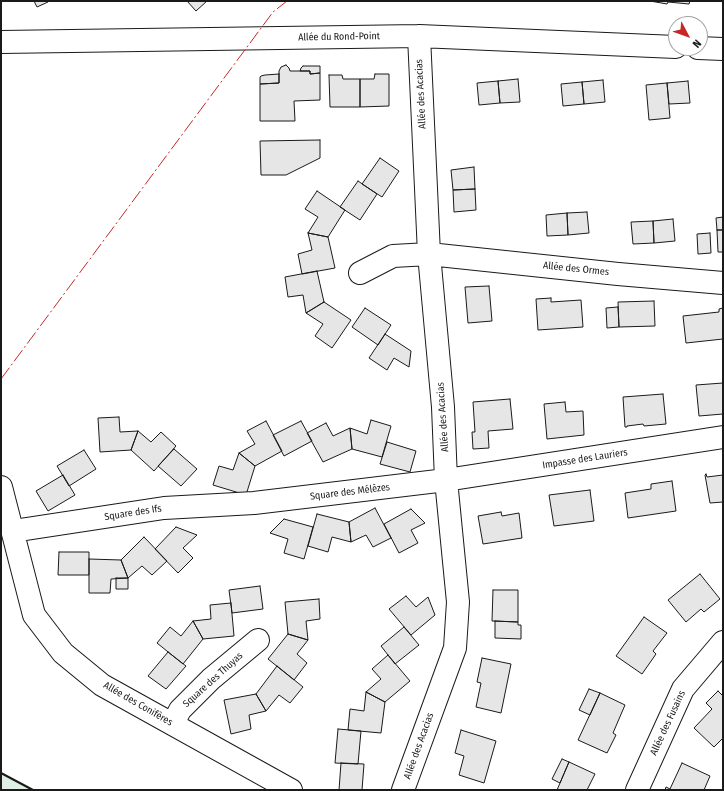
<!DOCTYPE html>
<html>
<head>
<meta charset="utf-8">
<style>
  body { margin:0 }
  #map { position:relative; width:724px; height:791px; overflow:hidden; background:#fff; font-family:"Fira Sans Condensed",sans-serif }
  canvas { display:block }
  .frame { position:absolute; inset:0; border:2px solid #1a1a1a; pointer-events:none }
  .north { position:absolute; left:668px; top:16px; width:40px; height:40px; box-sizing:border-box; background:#fff; border:1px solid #a3a3a3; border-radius:50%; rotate:131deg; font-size:11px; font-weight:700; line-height:16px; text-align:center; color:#1a1a1a }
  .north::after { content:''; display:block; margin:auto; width:14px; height:18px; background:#c62828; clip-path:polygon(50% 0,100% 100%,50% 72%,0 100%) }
</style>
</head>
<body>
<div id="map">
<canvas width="724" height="791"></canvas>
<div class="frame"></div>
<div class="north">N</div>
</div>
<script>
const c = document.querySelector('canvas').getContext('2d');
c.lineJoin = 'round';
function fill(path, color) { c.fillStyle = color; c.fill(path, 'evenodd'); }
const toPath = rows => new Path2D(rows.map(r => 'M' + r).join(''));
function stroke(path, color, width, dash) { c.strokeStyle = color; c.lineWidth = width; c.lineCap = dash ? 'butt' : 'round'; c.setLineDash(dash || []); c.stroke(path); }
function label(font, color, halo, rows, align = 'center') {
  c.font = font + ' "Fira Sans Condensed",sans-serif'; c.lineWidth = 3; c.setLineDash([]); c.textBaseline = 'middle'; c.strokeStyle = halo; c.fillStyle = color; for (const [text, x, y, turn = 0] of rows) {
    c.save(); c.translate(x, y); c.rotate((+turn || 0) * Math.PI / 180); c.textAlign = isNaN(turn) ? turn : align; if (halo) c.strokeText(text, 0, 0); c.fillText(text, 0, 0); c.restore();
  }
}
const green = toPath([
  [1,773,33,790,1,790,1,773]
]);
fill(green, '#e0efe3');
stroke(green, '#6a6a6a', 1);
const building = toPath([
  [34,1,48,1,48,2,37,7,34,1],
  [187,1,207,1,196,11,187,1],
  [650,1,690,1,689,4,668,2,667,4,650,1],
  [286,65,289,68,290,71,310,71,310,74,320,73,320,100,294,101,295,121,260,121,260,84,279,83,279,71,281,67,286,65],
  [303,66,320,66,320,73,310,74,310,71,300,71,301,68,303,66],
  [279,74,279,83,260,84,260,77,261,76,265,75,279,74],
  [375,74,389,74,389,106,360,107,360,79,374,79,375,74],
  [329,75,342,75,343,79,360,79,360,107,330,107,329,75],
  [518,79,520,102,500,103,498,81,518,79],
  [603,80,605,102,584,104,582,82,603,80],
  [498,81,500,103,479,105,477,83,498,81],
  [688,81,690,103,669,104,667,83,688,81],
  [582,82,584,104,563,106,561,84,582,82],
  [667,83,670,118,649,120,646,85,667,83],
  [320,140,320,158,286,175,261,175,260,141,320,140],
  [380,158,399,171,382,197,362,184,380,158],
  [474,167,475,189,453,190,451,170,474,167],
  [358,181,377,194,360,220,340,207,358,181],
  [475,189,476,210,454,212,453,190,475,189],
  [317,191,345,210,328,237,308,233,318,217,305,209,317,191],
  [587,212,589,233,568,235,567,213,587,212],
  [567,213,568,235,547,236,546,215,567,213],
  [723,217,723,230,717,230,716,218,723,217],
  [673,219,675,241,654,243,653,221,673,219],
  [653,221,654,243,633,244,631,222,653,221],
  [717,230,723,230,723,252,718,252,717,230],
  [308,233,328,237,335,268,302,274,298,254,312,250,308,233],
  [710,233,711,253,698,254,697,234,710,233],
  [317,271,324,302,306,313,303,295,288,297,285,277,317,271],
  [489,286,492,321,468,323,465,287,489,286],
  [551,298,551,302,581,300,583,327,538,330,536,299,551,298],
  [654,301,655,326,619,327,618,302,654,301],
  [324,302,351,320,332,348,315,336,323,324,306,313,324,302],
  [618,307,619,327,607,328,606,308,618,307],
  [365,308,391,325,378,345,352,327,365,308],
  [723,308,723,339,686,343,683,316,719,312,719,309,723,308],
  [385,334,411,351,409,367,394,358,387,370,369,358,385,334],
  [723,383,723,414,699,416,696,385,723,383],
  [663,394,666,424,644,426,643,424,627,426,627,427,625,427,623,397,663,394],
  [510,399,513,429,488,431,489,448,473,449,472,432,475,432,473,402,510,399],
  [565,402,566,412,583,411,584,435,547,439,544,404,565,402],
  [119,417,120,432,138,431,131,450,100,452,98,418,119,417],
  [371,420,391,426,382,457,352,449,350,428,367,434,371,420],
  [266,421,282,451,255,466,239,453,255,444,247,431,266,421],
  [301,421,312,441,284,456,273,435,301,421],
  [326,423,333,436,350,428,352,449,323,462,307,433,326,423],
  [138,431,151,442,161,432,176,446,154,471,131,450,138,431],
  [387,442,416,451,410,472,380,464,387,442],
  [174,449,197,469,181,486,158,466,174,449],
  [84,450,96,469,69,486,57,466,84,450],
  [239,453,255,466,246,495,213,485,219,466,233,470,239,453],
  [706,474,707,477,723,475,723,502,710,503,705,475,706,474],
  [63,475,75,495,48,511,36,491,63,475],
  [672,481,676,511,628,518,625,493,651,489,651,484,672,481],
  [590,490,594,521,554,526,549,495,590,490],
  [375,508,391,538,373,547,366,535,351,542,349,522,375,508],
  [411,509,425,523,411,530,418,543,399,553,384,524,411,509],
  [501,512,502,516,519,513,522,538,483,544,478,516,501,512],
  [317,514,349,522,351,542,332,537,328,552,308,546,317,514],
  [284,519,313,527,304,559,284,553,288,539,270,533,284,519],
  [176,527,197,535,183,548,193,558,178,573,155,549,176,527],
  [144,537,167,561,152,575,142,566,128,578,121,560,144,537],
  [59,552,89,552,89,575,58,575,59,552],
  [89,559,121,560,128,578,111,579,110,593,89,593,89,559],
  [700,574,720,599,704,612,701,609,686,622,668,600,700,574],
  [116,578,128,578,128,589,116,589,116,578],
  [260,586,263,609,232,613,229,590,260,586],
  [493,590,518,590,518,622,492,621,493,590],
  [406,596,416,607,428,597,435,615,411,635,389,609,406,596],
  [319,599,320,619,306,621,308,640,288,634,285,602,319,599],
  [231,603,234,636,203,639,193,621,211,619,210,605,231,603],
  [644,617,667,633,653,651,656,654,642,674,616,656,644,617],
  [193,621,203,639,183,664,157,643,170,627,181,636,193,621],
  [495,621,518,622,518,625,521,625,521,639,495,638,495,621],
  [404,627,419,645,395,664,381,646,404,627],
  [288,634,308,640,297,654,307,663,294,680,268,659,288,634],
  [168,652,186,666,166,689,148,676,168,652],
  [388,655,410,681,385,702,366,692,381,679,372,669,388,655],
  [482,658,511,664,501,713,476,707,481,683,477,682,482,658],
  [277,666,303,687,290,703,279,695,266,711,256,694,277,666],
  [589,689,600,693,590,715,579,710,589,689],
  [718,691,723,696,723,738,714,747,694,728,712,709,706,703,718,691],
  [366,692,385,702,381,733,348,730,350,709,364,711,366,692],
  [600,693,625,705,613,733,616,735,607,753,578,740,600,693],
  [256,694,266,711,249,715,251,729,231,734,224,700,256,694],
  [338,729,361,731,358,764,335,763,338,729],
  [461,730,496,741,484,783,459,775,464,756,455,753,461,730],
  [562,759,569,762,560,783,552,779,562,759],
  [569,762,595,774,587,790,557,790,569,762],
  [341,763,364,764,362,790,339,790,341,763],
  [682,763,710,776,704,790,665,790,666,787,670,789,682,763]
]);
fill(building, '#e6e6e6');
stroke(building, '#1a1a1a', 1);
const minor = toPath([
  [1,42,419,36,676,47],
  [698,48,723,49],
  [360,273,393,256,429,254,618,274,723,283],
  [1,487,34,615,63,653,102,685,291,790],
  [13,531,164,508,254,503,446,480,723,437],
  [173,724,180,710,211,679,258,640],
  [403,790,455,648,458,602,446,480,443,407,429,254,419,36],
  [637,790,683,689,723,642]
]);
stroke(minor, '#1a1a1a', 24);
stroke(minor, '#fff', 22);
stroke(toPath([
  [1,773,33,790]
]), '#1a1a1a', 2);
stroke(toPath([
  [1,379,273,12,287,1]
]), '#c62828', 1, [14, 3, 2, 3]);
label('10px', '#1a1a1a', '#fff', [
  ["Allée du Rond-Point",339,37,-1],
  ["Allée des Acacias",421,94,-93],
  ["Allée des Ormes",576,269,6],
  ["Allée des Acacias",443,417,-94],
  ["Impasse des Lauriers",585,459,-9],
  ["Square des Mélèzes",350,492,-7],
  ["Square des Ifs",133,513,-9],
  ["Square des Thuyas",213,680,-42],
  ["Allée des Conifères",138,704,30],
  ["Allée des Fusains",668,723,-65],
  ["Allée des Acacias",419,746,-70]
]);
</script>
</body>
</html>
